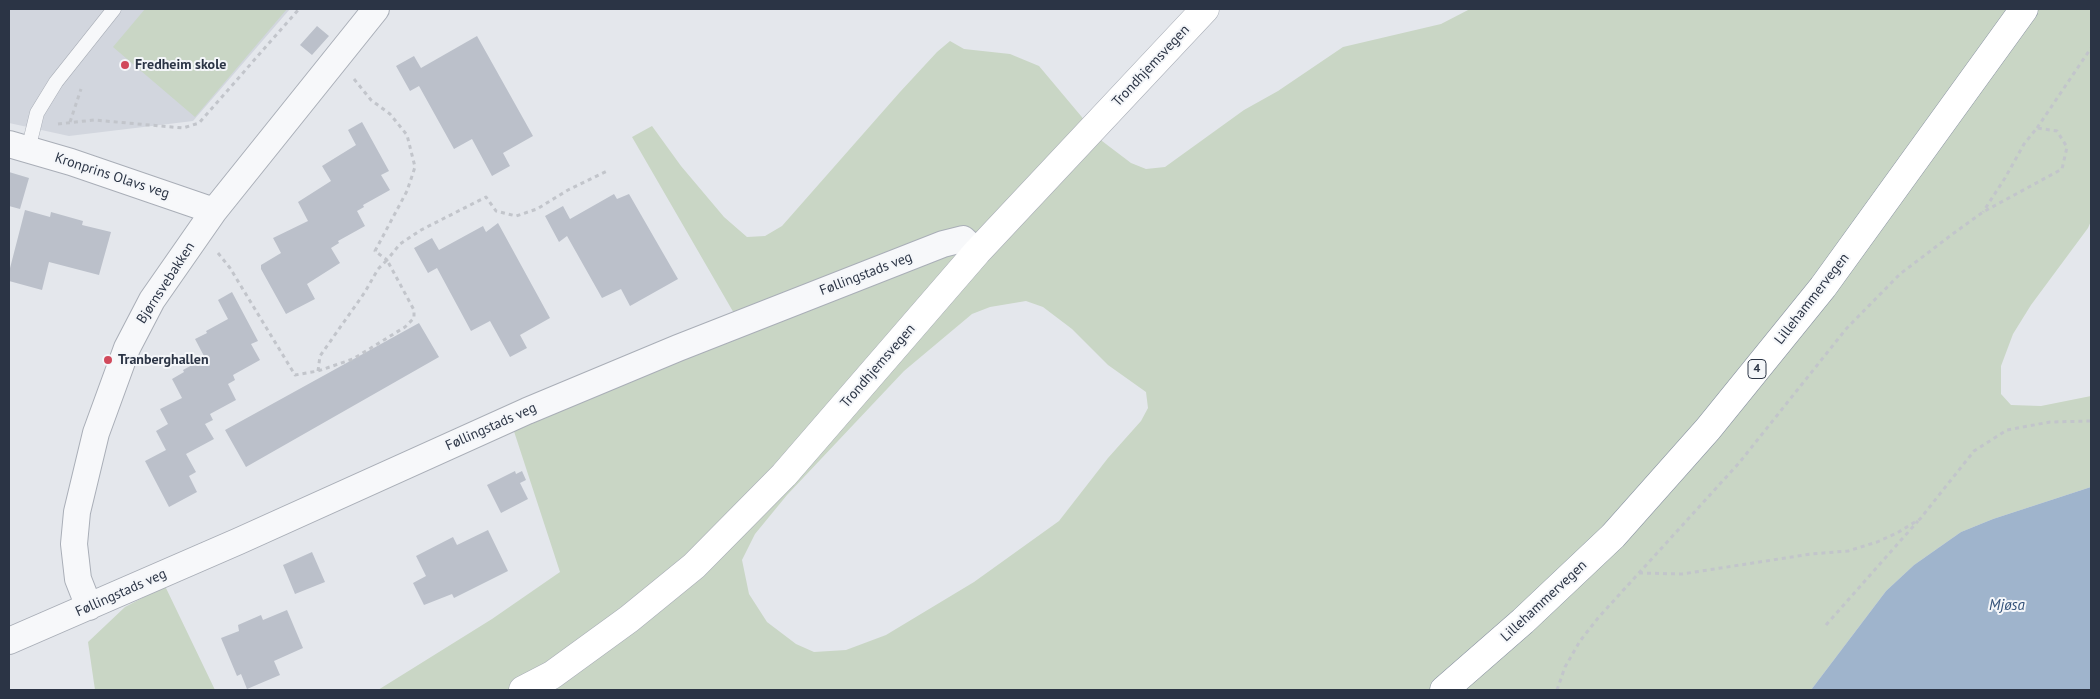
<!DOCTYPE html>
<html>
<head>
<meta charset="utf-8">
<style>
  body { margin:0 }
  #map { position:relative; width:2100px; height:699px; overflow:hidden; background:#e4e7ec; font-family:"PT Sans",sans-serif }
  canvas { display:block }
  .frame { position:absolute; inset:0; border:10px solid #2b3445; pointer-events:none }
</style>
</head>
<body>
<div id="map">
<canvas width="2100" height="699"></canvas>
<div class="frame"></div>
</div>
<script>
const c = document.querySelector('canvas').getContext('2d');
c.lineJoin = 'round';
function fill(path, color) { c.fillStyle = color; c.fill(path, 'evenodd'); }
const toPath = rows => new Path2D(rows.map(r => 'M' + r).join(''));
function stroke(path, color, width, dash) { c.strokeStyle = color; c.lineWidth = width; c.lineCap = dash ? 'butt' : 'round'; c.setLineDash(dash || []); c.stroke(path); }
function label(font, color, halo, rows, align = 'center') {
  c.font = font + ' "PT Sans",sans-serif'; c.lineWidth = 4; c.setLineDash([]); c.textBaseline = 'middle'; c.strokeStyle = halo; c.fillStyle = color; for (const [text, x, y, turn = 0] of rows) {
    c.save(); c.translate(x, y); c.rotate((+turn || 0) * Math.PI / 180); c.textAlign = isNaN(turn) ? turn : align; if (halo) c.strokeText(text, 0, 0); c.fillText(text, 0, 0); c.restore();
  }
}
fill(toPath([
  [9,9,290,9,193,121,69,136,9,123]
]), '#d2d6de');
fill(toPath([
  [145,9,287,9,195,117,113,47],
  [1470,9,2091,9,2091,221,2088,228,2031,305,2013,334,2001,366,2001,394,2011,405,2041,406,2091,396,2091,487,1993,519,1961,532,1914,565,1886,591,1811,690,378,690,492,619,560,572,508,413,735,315,632,137,652,126,681,166,724,217,747,237,765,236,782,226,900,92,937,52,950,41,964,49,1010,54,1039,66,1102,141,1131,163,1146,169,1165,167,1244,110,1278,91,1343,47,1441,24],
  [1026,301,1043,307,1072,329,1108,365,1146,392,1148,408,1141,421,1108,458,1059,521,974,582,886,635,846,650,814,652,796,644,767,622,749,594,742,560,755,534,787,495,904,371,972,314,990,307],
  [165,586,215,690,95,690,88,642,125,607]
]), '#c9d6c5');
fill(toPath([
  [2091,487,2091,690,1811,690,1886,591,1914,565,1961,532,1993,519]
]), '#9fb4cc');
fill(toPath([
  [317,26,329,36,312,55,300,45],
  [477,36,533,136,503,153,510,166,492,176,472,139,454,149,419,86,410,91,396,66,414,56,421,68],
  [362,122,389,171,381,175,390,190,363,205,364,207,357,211,365,226,338,241,339,243,331,248,340,263,307,284,315,299,286,314,261,269,261,265,281,253,273,238,308,221,298,202,331,181,322,166,356,145,348,130],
  [9,172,29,178,20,209,9,206],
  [614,194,617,199,629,194,678,279,630,306,621,289,602,298,567,236,559,242,545,216,563,206,570,219],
  [25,210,50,217,51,212,83,221,82,225,111,232,99,275,49,262,42,290,9,281,9,272],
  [498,223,550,318,520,335,527,348,510,357,490,321,471,331,437,268,428,273,414,248,432,238,439,250,483,226,486,232],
  [232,292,258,341,251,344,260,360,233,375,235,380,228,384,236,400,210,414,213,420,205,424,214,439,186,454,196,472,189,476,197,492,169,507,145,461,166,450,156,431,168,424,160,409,182,398,172,379,184,372,183,370,205,358,195,339,207,333,206,331,228,319,218,300],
  [419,323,439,357,246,467,225,430],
  [515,471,516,474,522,471,526,480,520,483,528,499,501,513,487,485],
  [488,530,508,571,454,598,452,594,424,605,413,583,426,576,416,556,453,537,457,545],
  [312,552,325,582,295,594,283,565],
  [287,610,303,648,274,661,280,675,247,689,241,674,237,676,221,638,239,631,238,625,261,615,263,620]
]), '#bbc0ca');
const service = toPath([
  [28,150,37,113,56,82,114,9]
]);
const minor = toPath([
  [9,144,71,162,214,211],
  [89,607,78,579,74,544,77,512,96,433,127,348,152,300,214,211,376,9],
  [9,641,239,541,527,411,678,348,943,244,963,239,977,252]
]);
const secondary = toPath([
  [523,690,552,675,629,619,694,566,784,475,977,252,1205,9]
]);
const trunk = toPath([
  [1444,690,1523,621,1613,536,1708,429,1823,287,2024,9]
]);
stroke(service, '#a9aeb7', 15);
stroke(minor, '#a9aeb7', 28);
stroke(secondary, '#a9aeb7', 29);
stroke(trunk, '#8b94a3', 29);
stroke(toPath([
  [354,79,371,100,390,114,407,135,415,167,407,191,375,251,387,260,400,244,421,230,486,197,496,211,516,216,537,209,568,190,607,171],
  [70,122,81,89],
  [58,124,94,120,183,128,199,123,299,9],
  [2037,128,2091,48],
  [218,253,230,268,295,375,318,371,353,359,405,327,414,318,414,310,387,260,378,269,365,292,320,356,318,371],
  [1639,573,1682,574,1811,554,1848,551,1877,542,1897,533,1920,519,1974,451,2007,430,2050,422,2091,421],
  [1826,625,1918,521],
  [1557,690,1565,667,1580,641,1598,618,1739,463,1846,329,1900,274,1954,233,1983,212,2062,169,2067,147,2057,131,2037,128,2024,144,2005,178,1983,212]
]), '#c2c5cb', 3, [4, 4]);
stroke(service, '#f7f8fa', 14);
stroke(minor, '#f7f8fa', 26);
stroke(secondary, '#fff', 28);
stroke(trunk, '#fff', 28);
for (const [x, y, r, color] of [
  [125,65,5,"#d1495b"],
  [108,360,5,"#d1495b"]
]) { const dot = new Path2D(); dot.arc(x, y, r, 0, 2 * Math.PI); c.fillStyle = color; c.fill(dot); stroke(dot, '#f4f6f9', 2); }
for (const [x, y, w] of [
  [1757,369,18]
]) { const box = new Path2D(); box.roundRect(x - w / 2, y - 9.5, w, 19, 4); c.fillStyle = '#f4f6f9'; c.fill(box); stroke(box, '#2b3445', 1); }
label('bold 12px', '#2b3445', null, [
  ["4",1757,369]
]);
label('bold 14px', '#2b3445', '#f4f6f9', [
  ["Fredheim skole",135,65],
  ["Tranberghallen",118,360]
], 'left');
label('14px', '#2b3445', '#f4f6f9', [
  ["Trondhjemsvegen",1151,66,-47],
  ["Kronprins Olavs veg",112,176,18],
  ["Føllingstads veg",866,274,-21],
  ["Bjørnsvebakken",166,283,-57],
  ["Lillehammervegen",1812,299,-52],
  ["Trondhjemsvegen",878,366,-49],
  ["Føllingstads veg",491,427,-24],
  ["Føllingstads veg",121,593,-24],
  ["Lillehammervegen",1544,601,-43]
]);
label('italic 15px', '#34527a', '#f4f6f9', [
  ["Mjøsa",2007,606]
]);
</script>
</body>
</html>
